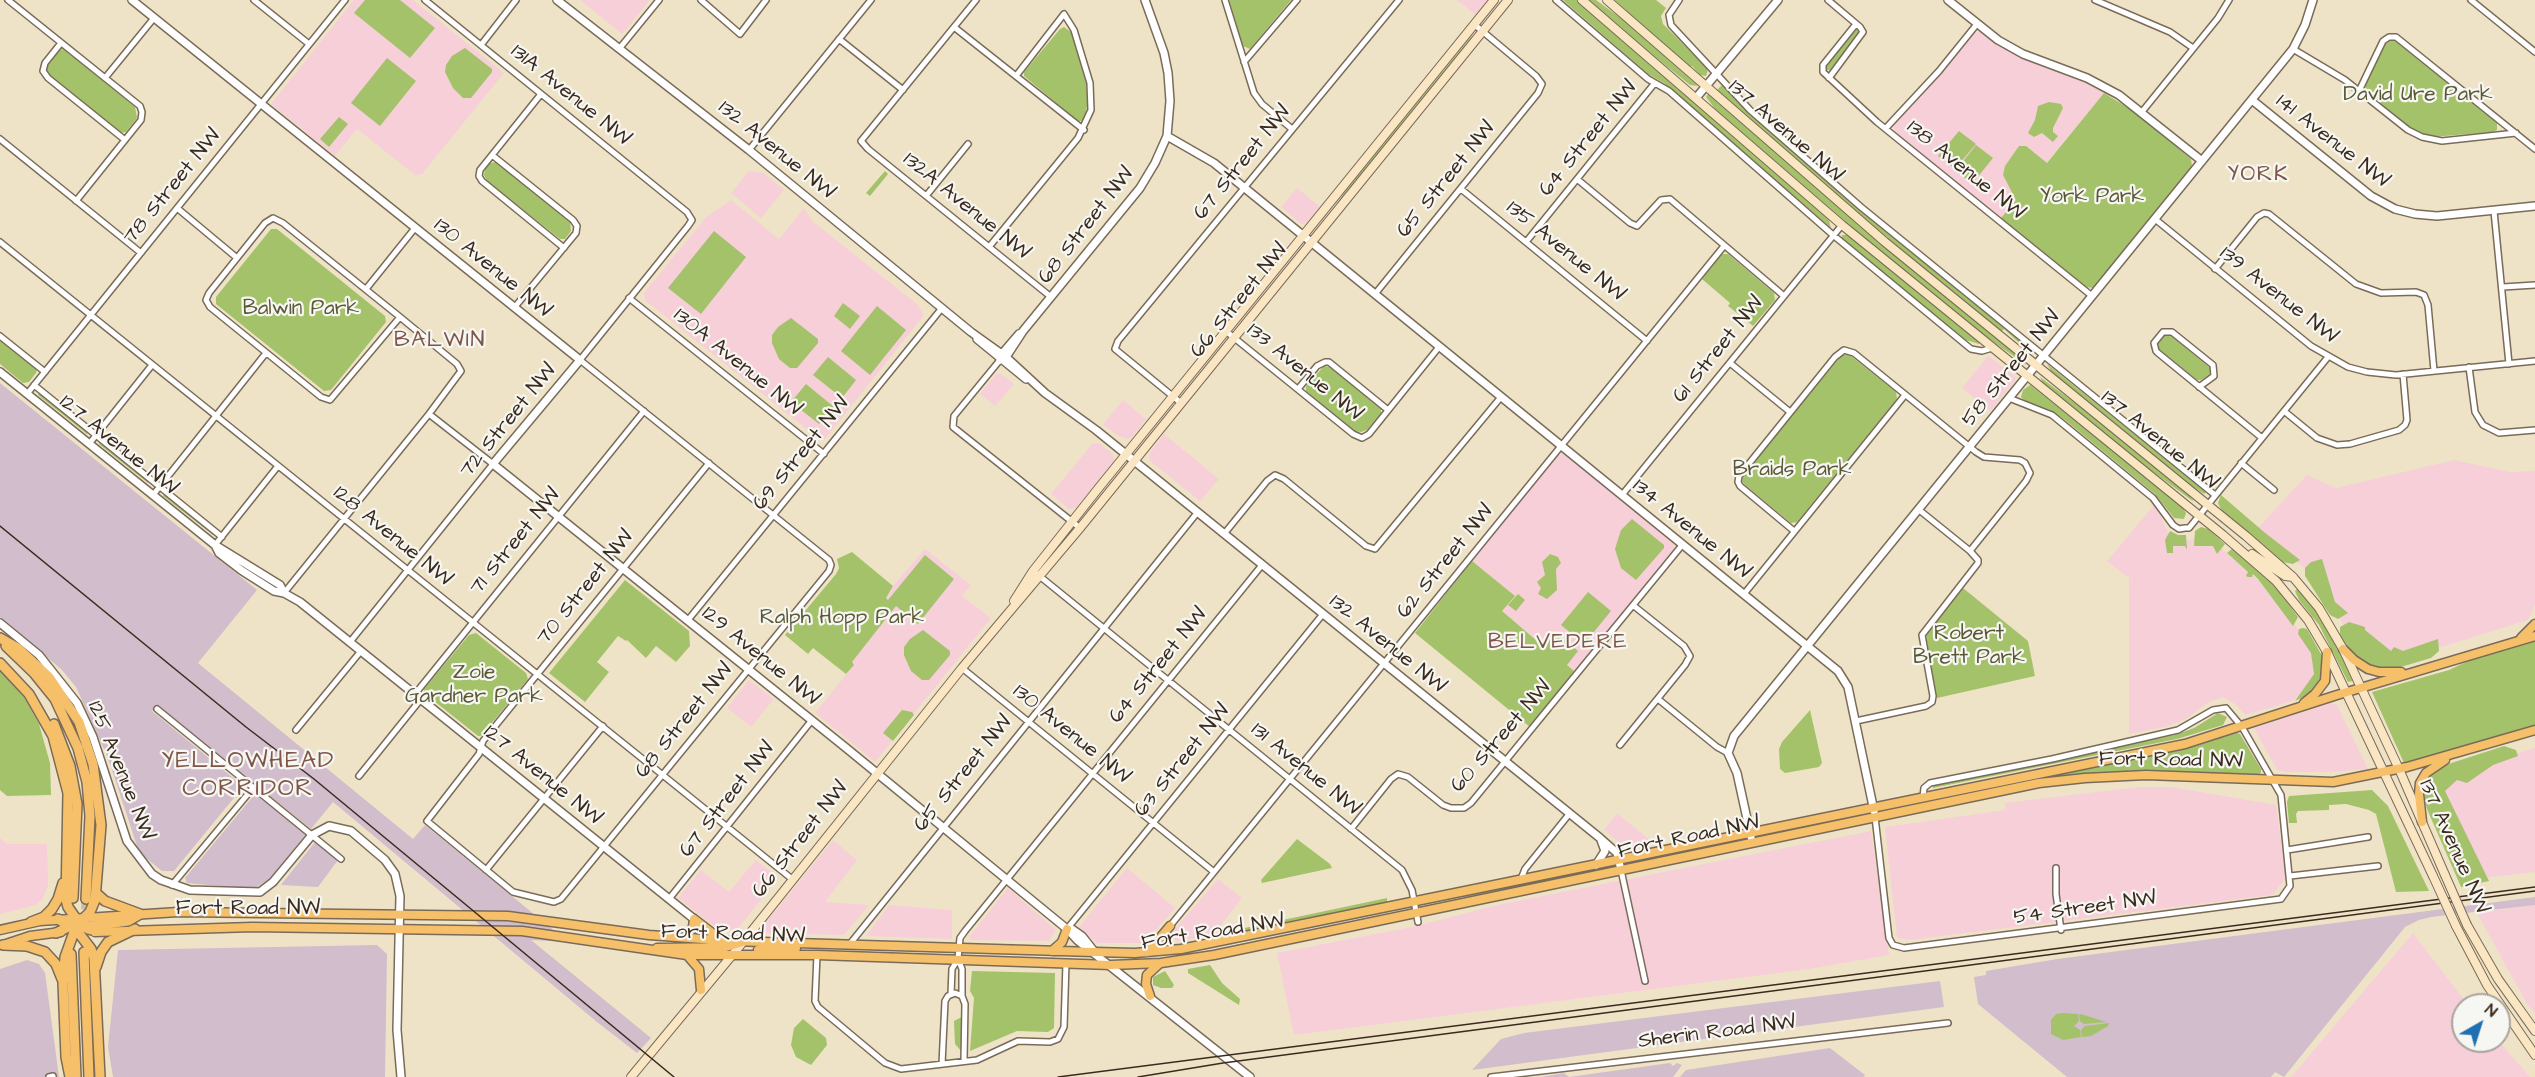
<!DOCTYPE html>
<html>
<head>
<meta charset="utf-8">
<style>
  body { margin:0 }
  #map { position:relative; width:2535px; height:1077px; overflow:hidden; background:#efe3c7; font-family:"Architects Daughter",sans-serif }
  canvas { display:block }
  .north { position:absolute; left:2451px; top:993px; width:60px; height:60px; box-sizing:border-box; background:#f6f6f2; border:2px solid #aba49d; border-radius:50%; rotate:39deg; font-size:16px; font-weight:700; line-height:24px; text-align:center; color:#3b2a1e }
  .north::after { content:''; display:block; margin:auto; width:21px; height:27px; background:#1f6fb2; clip-path:polygon(50% 0,100% 100%,50% 72%,0 100%) }
</style>
</head>
<body>
<div id="map">
<canvas width="2535" height="1077"></canvas>
<div class="north">N</div>
</div>
<script>
const c = document.querySelector('canvas').getContext('2d');
c.lineJoin = 'round';
function fill(path, color) { c.fillStyle = color; c.fill(path, 'evenodd'); }
const toPath = rows => new Path2D(rows.map(r => 'M' + r).join(''));
function stroke(path, color, width, dash) { c.strokeStyle = color; c.lineWidth = width; c.lineCap = dash ? 'butt' : 'round'; c.setLineDash(dash || []); c.stroke(path); }
function label(font, color, halo, rows, align = 'center') {
  c.font = font + ' "Architects Daughter",sans-serif'; c.lineWidth = 4.5; c.setLineDash([]); c.textBaseline = 'middle'; c.strokeStyle = halo; c.fillStyle = color; for (const [text, x, y, turn = 0] of rows) {
    c.save(); c.translate(x, y); c.rotate((+turn || 0) * Math.PI / 180); c.textAlign = isNaN(turn) ? turn : align; if (halo) c.strokeText(text, 0, 0); c.fillText(text, 0, 0); c.restore();
  }
}
fill(toPath([
  [354,0,413,0,504,73,422,174,415,175,357,129,335,156,271,104],
  [580,0,650,0,622,34],
  [1457,0,1488,0,1476,15],
  [1981,32,2023,59,2083,82,2104,93,2001,218,1895,132,1894,125,1937,79,1974,33],
  [749,171,764,173,784,190,761,218,731,193],
  [1297,188,1320,207,1306,223,1301,224,1281,207],
  [731,200,779,239,804,208,812,221,917,304,924,315,825,439,819,439,645,300,644,293,706,217],
  [1988,356,2015,376,2016,380,1990,411,1962,388],
  [996,374,1001,374,1014,384,995,406,980,394],
  [1123,400,1146,419,1132,437,1127,439,1117,435,1103,424],
  [1164,434,1219,479,1200,501,1149,460,1149,454],
  [1099,443,1113,454,1114,461,1076,508,1069,509,1051,494,1092,444],
  [1564,454,1673,542,1674,549,1574,671,1502,611,1514,596,1472,561,1558,455],
  [2454,460,2510,472,2535,471,2535,605,2528,620,2393,662,2345,627,2312,574,2256,530,2307,475,2336,488],
  [2155,504,2170,537,2183,541,2192,540,2201,531,2260,582,2303,635,2316,664,2315,675,2307,689,2293,701,2245,715,2235,704,2223,697,2207,703,2186,719,2168,726,2129,734,2129,578,2107,561],
  [925,549,971,585,962,596,991,618,875,762,815,713,854,665,851,662,895,606,886,598,893,586],
  [749,680,774,699,751,727,727,708],
  [2331,703,2337,705,2368,769,2330,772,2287,772,2277,770,2254,728],
  [2535,748,2535,872,2468,880,2435,806,2444,774],
  [2138,787,2172,787,2276,805,2286,878,2272,895,1910,940,1897,938,1885,827,2005,810,2005,803],
  [1617,813,1655,844,1627,849,1604,830],
  [1871,831,1889,955,1809,969,1294,1035,1277,953,1412,927,1502,904],
  [0,838,7,844,47,844,48,886,42,900,36,905,0,914],
  [833,840,857,860,825,902,869,905,844,935,761,933,760,930],
  [756,860,776,876,776,881,739,927,732,930,719,930,678,898,701,870,729,892],
  [1127,868,1175,908,1145,943,1097,943,1079,927],
  [1218,879,1242,898,1221,925,1221,934,1176,941,1173,937,1174,930],
  [1008,888,1056,930,1049,941,970,940,969,937],
  [889,905,952,910,952,939,866,936],
  [2535,905,2535,1013,2527,1004,2477,913],
  [2413,933,2468,1005,2463,1005,2463,1041,2499,1041,2530,1077,2291,1077]
]), '#f6cfd9');
fill(toPath([
  [0,383,257,590,198,663,413,839,425,825,568,942,531,940,651,1038,637,1053,597,1022,333,802,311,829,157,705,152,711,238,782,242,788,174,871,162,871,146,858,138,849,108,758,76,687,62,670,0,617],
  [255,794,306,834,269,879,254,889,187,883,185,878],
  [315,842,338,860,318,887,281,885],
  [2535,897,2535,905,2431,917,2419,920,2405,927,2284,1077,2275,1072,2271,1077,2067,1077,1978,1004,1974,977,1986,975,1986,971,2057,959],
  [377,945,387,954,385,1077,113,1077,108,1047,118,950],
  [27,960,39,964,45,973,59,1077,0,1077,0,969],
  [1940,981,1944,1007,1472,1070,1501,1039,1524,1033],
  [1830,1048,1865,1075,1864,1077,1680,1077,1686,1070],
  [1670,1063,1673,1066,1677,1063,1682,1065,1673,1077,1541,1077,1564,1073,1569,1077]
]), '#d1bdcb');
fill(toPath([
  [365,0,400,0,435,28,410,58,354,13],
  [1229,0,1291,0,1250,49,1243,46],
  [1563,0,1579,0,1828,217,1831,228,1664,83,1648,74],
  [1589,0,1596,0,1626,22,1698,86,1690,85,1654,56],
  [1615,0,1656,0,1666,8,1661,16,1663,24,1708,69,1706,76,1700,75,1692,66,1689,68],
  [1064,27,1071,32,1086,83,1088,100,1085,118,1081,121,1078,121,1024,76,1024,72,1060,29],
  [1857,29,1859,34,1830,70,1826,70,1826,65],
  [1476,35,1333,210,1344,193,1471,37],
  [2390,41,2397,41,2497,122,2497,130,2493,132,2432,137,2422,134,2412,129,2367,92,2365,86,2384,45],
  [465,48,492,69,492,72,471,98,463,98,453,88,445,72,446,65,452,56],
  [64,49,135,107,137,118,126,132,120,133,47,73,47,64,58,50],
  [387,58,416,81,380,126,351,103],
  [1722,85,1744,108,1849,201,2034,352,2029,352,2004,329,2001,332,1853,209,1721,95,1717,90],
  [2104,93,2133,111,2191,159,2192,166,2093,288,2086,287,2001,218,2016,200,2003,175,2005,166,2019,146,2026,146,2047,163],
  [1708,94,1818,189,2012,350,2025,361,2026,365,1967,323,1866,239,1716,110,1706,97],
  [2049,102,2061,104,2063,108,2053,128,2053,132,2058,136,2053,142,2042,133,2034,137,2028,133,2035,120,2038,106],
  [339,117,348,124,329,147,320,139],
  [1959,131,1976,144,1955,169,1938,156],
  [1976,145,1993,158,1972,184,1956,170],
  [496,162,570,222,571,231,565,239,560,239,487,181,484,175,485,169,490,163],
  [885,171,888,174,870,196,866,193],
  [271,229,277,229,385,316,386,322,331,390,324,391,216,304,216,297],
  [714,231,746,257,701,314,668,288],
  [1842,235,1849,235,1979,341,1979,344,1966,340,1842,239],
  [1722,254,1728,254,1774,293,1775,300,1753,326,1728,306,1730,303,1702,279],
  [843,303,860,316,850,329,834,316],
  [877,306,906,330,870,375,841,351],
  [791,318,818,339,818,343,797,368,790,368,779,359,772,343,772,335,778,327],
  [2169,334,2209,367,2211,370,2209,375,2201,380,2197,380,2159,349,2158,343,2164,335],
  [0,339,37,369,36,373,29,382,23,383,0,364],
  [1846,354,1851,356,1896,392,1897,399,1797,522,1791,523,1745,485,1742,481,1744,474,1841,356],
  [828,357,856,380,842,398,813,375],
  [2047,364,2206,492,2204,494,2183,480,2052,373],
  [1324,366,1330,367,1381,408,1381,413,1367,430,1361,432,1354,431,1306,391,1306,386],
  [2040,377,2114,432,2186,491,2194,502,2126,452,2044,385],
  [806,384,834,407,819,424,791,402],
  [2030,385,2181,505,2186,513,2184,519,2174,518,2155,494,2065,420,2050,410,2024,400,2021,397,2023,390],
  [39,393,88,432,87,434,38,395],
  [99,442,148,481,148,483,99,444],
  [165,494,213,533,213,535,163,496],
  [2221,495,2264,532,2300,560,2293,564,2282,562,2223,513,2218,503],
  [1632,519,1664,545,1664,548,1636,580,1621,568,1615,549,1621,530],
  [2201,527,2208,529,2225,544,2217,554,2213,546,2194,546,2195,531],
  [2170,531,2178,535,2186,535,2187,550,2185,546,2173,546,2173,553,2167,553,2165,540],
  [2233,548,2275,585,2298,617,2293,626,2258,579,2253,574,2252,577,2248,577,2246,576,2248,572,2227,553],
  [852,552,893,586,886,598,888,600,925,555,954,579,918,624,896,606,852,662,854,665,846,674,813,648,808,654,785,635,836,574,839,568,837,559],
  [1550,554,1558,557,1561,563,1556,569,1557,590,1547,599,1538,594,1541,588,1537,582,1545,575,1542,562],
  [2322,559,2335,602,2348,613,2338,619,2330,615,2305,576,2305,568,2311,562],
  [1472,561,1515,596,1502,611,1543,646,1555,632,1578,651,1567,665,1574,671,1530,727,1415,633],
  [625,580,689,631,690,646,676,662,656,646,646,658,627,640,626,641,618,636,597,662,609,672,585,702,549,673],
  [1963,588,2028,641,2035,676,1937,698,1926,636],
  [2298,588,2311,602,2332,635,2353,681,2348,682,2319,625,2299,600,2295,591],
  [1588,592,1611,611,1584,644,1561,625],
  [1518,594,1525,600,1516,611,1508,605],
  [2349,622,2365,627,2365,630,2391,651,2394,647,2403,651,2438,639,2439,651,2431,658,2394,669,2378,669,2361,662,2348,649,2340,635,2340,627],
  [2303,628,2307,629,2321,654,2324,671,2320,686,2308,695,2295,701,2314,674,2311,653,2298,634,2299,629],
  [923,630,950,651,950,655,929,680,922,680,911,671,904,655,904,647,910,639],
  [476,633,526,673,528,679,481,736,478,736,424,693,424,689,469,635],
  [2535,639,2535,726,2404,763,2372,692,2449,670,2481,655],
  [0,670,24,697,39,724,50,763,51,795,7,796,0,790],
  [902,710,912,712,914,715,893,741,883,733],
  [1810,710,1822,763,1819,767,1785,773,1780,769,1779,749,1782,742],
  [2218,713,2227,717,2223,725,2177,739,1933,788,1933,786,2175,735,2194,728],
  [2235,732,2240,734,2261,769,2261,773,2256,776,2131,771,2047,778,2047,777,2097,765,2201,743],
  [2504,746,2516,750,2518,756,2493,765,2467,783,2457,780,2445,791,2489,881,2461,887,2427,809,2424,798,2426,778,2439,767],
  [2372,790,2388,806,2429,891,2396,892,2376,814,2369,810,2346,804,2329,805,2329,810,2298,811,2296,814,2297,823,2289,823,2287,802,2289,796],
  [1297,839,1330,864,1332,868,1262,883,1261,880],
  [1387,898,1387,902,1236,932,1240,929],
  [1210,965,1222,983,1240,999,1239,1005,1188,973,1188,969],
  [972,971,1055,973,1054,1028,1048,1032,1017,1031,970,1051,974,998,970,991],
  [1165,971,1174,985,1172,988,1161,988,1153,985,1153,977],
  [2063,1013,2078,1014,2079,1021,2074,1026,2080,1030,2081,1037,2063,1040,2051,1034,2051,1020,2056,1014],
  [2079,1014,2084,1015,2106,1022,2084,1024,2080,1021],
  [962,1017,961,1051,955,1044,954,1021],
  [803,1019,826,1038,827,1045,811,1065,796,1057,791,1045,794,1028],
  [2109,1023,2108,1026,2091,1036,2082,1037,2081,1030,2085,1026]
]), '#a4c26a');
stroke(toPath([
  [85,923,86,899]
]), '#cbbea5', 9, [9, 4.5]);
const minor = toPath([
  [8,0,140,106,142,112,141,120,76,201],
  [254,0,309,44],
  [425,0,687,212,692,220,688,226,580,360,829,560,831,565,829,571,561,899,554,902,513,892,427,821,479,754,483,741,709,463],
  [701,0,740,34,766,0],
  [976,0,861,141,868,149,1051,297],
  [1225,0,1254,93,1262,104,1292,129],
  [1556,0,1648,79,1669,91,1833,235,1971,349,1982,351,1992,348],
  [1679,0,1669,15,1671,25,1750,110,1861,207,2215,495],
  [1828,0,1860,27,1863,32,1829,78],
  [2095,0,2170,32,2193,48],
  [2471,0,2535,52],
  [1856,24,1823,65,1823,72,1877,122,2092,296],
  [954,27,1084,130],
  [839,39,903,90],
  [61,43,45,63,43,71,48,78,125,140],
  [481,45,516,0],
  [619,49,659,0],
  [2293,49,2345,80,2408,130,2422,137,2442,141,2516,133],
  [1244,62,1297,0],
  [105,78,154,18],
  [2359,91,2383,41,2389,37,2396,37,2535,149],
  [541,94,480,170,479,176,482,181,564,248],
  [2141,113,2218,18,2229,0],
  [1886,128,1939,71,1977,24],
  [0,139,141,253],
  [749,150,871,0],
  [492,155,573,220,577,226,576,233,514,308],
  [1577,179,1630,223,1637,226,1661,200,1670,199,1784,296],
  [1461,189,1647,341],
  [926,196,968,144],
  [177,208,237,258],
  [2494,211,2509,364],
  [2155,219,2311,346,2348,367,2367,372,2396,375,2535,361],
  [0,242,792,879],
  [1526,242,1654,84],
  [989,247,1078,138,1091,110,1090,83,1074,30,1064,14,1016,76],
  [2215,269,2257,217,2264,213,2269,214,2356,284,2381,293,2416,292,2424,295,2428,305,2434,371],
  [2503,287,2535,285],
  [366,289,415,228],
  [1375,294,1538,93,1542,84,1536,76,1475,25],
  [629,298,824,454],
  [1227,332,1353,434,1362,438,1369,434,1439,347],
  [0,336,45,372],
  [1000,360,954,416,953,427,1080,528],
  [1730,363,1790,412],
  [2469,367,2475,412,2483,425,2499,433,2535,430],
  [34,385,222,537],
  [2199,387,2214,376,2213,365,2172,332,2163,332,2154,343,2156,351,2158,353,2262,438],
  [1298,389,1317,366,1325,362,1329,362,1388,410],
  [27,394,345,0],
  [2009,398,2052,415,2153,498,2173,525,2179,529,2185,528,2189,528,2328,357],
  [1181,403,1115,349,1118,341,1399,0],
  [2284,411,2317,438,2337,445,2350,444,2399,430,2405,425,2407,420,2403,374],
  [89,444,152,365],
  [2241,463,2274,490],
  [153,495,266,353],
  [1622,495,1842,225],
  [1794,531,1740,486,1738,482,1739,476,1835,357,1844,350,1854,353,1976,452,1984,457,2020,460,2025,463,2030,473,2026,481,1970,551],
  [1224,534,1267,481,1275,475,1284,479,1366,546,1375,549,1501,397],
  [215,545,278,466],
  [1037,574,1402,870,1412,890,1418,922],
  [284,593,429,414,461,371,457,364,400,317,283,223,273,218,265,223,209,293,206,300,210,307,321,397,330,400,400,317],
  [1744,594,1905,395],
  [688,620,942,308],
  [350,642,493,464,429,414],
  [962,668,1214,872],
  [415,694,644,411],
  [1658,699,1717,747,1728,753],
  [157,709,341,859],
  [1856,721,1926,706,1932,702,1933,696,1922,635,1978,563,1978,560,1970,551,1918,509],
  [296,730,361,651],
  [1620,745,1685,665,1690,656,1684,646,1634,606],
  [359,776,421,699],
  [1875,817,1889,938,1893,945,1904,948,2281,899,2290,886,2281,795,2242,727,2226,708,2213,710,2178,730,2052,759,1930,783,1924,788,1923,797],
  [1351,829,1391,779,1398,774,1408,777,1443,805,1451,808,1464,808,1471,803,1683,544],
  [2287,850,2368,837],
  [2056,868,2056,894,2061,930],
  [486,870,603,726],
  [1621,870,1645,981],
  [2290,876,2378,866],
  [1521,879,1525,869,1570,813],
  [172,885,253,788],
  [669,899,812,720],
  [1170,926,1724,246],
  [1067,929,1323,614],
  [849,945,1197,513],
  [817,955,815,1001,818,1007,885,1063,901,1069,977,1060,1018,1041,1050,1042,1058,1039,1064,1027,1066,963],
  [951,994,952,969,958,959],
  [962,996,962,969,958,959,960,938,965,931,1262,565],
  [942,1064,945,1001,948,996,955,993,962,996,965,1004,964,1061],
  [49,1077,53,1076],
  [1491,1077,1948,1023]
]);
const tertiary = toPath([
  [132,0,580,360,493,464,845,747,1067,929,1077,940,1250,1077],
  [557,0,749,150,971,332,1006,357,1045,393,1096,430,1600,838,1617,853,1621,870],
  [1948,0,1998,40,2023,54,2087,78,2119,95,2202,161],
  [1696,98,1778,0],
  [2252,100,2371,196,2395,209,2415,214,2437,216,2535,206],
  [1167,136,1214,163,1838,671,1848,687,1874,811],
  [977,339,1026,379],
  [1001,355,1019,334],
  [1000,360,1006,357,1023,331,1140,188,1155,163,1167,136,1170,101,1168,73,1164,53,1145,0],
  [0,372,215,545,280,585,284,593],
  [215,545,219,553,241,570,274,591,284,593,300,602,694,919],
  [0,623,39,655,77,703,93,737,127,841,152,874,161,880,190,890,260,892,273,882,312,835,329,826,351,831,385,860,395,874,400,896,397,1030,401,1077],
  [1751,837,1737,773,1728,753,1734,736,2293,49,2305,25,2313,0],
  [1596,865,1605,851,1601,840],
  [1067,929,1072,929,1082,936,1093,950]
]);
const secondary = toPath([
  [1582,0,1842,225,2223,535,2276,581,2308,620,2327,652,2433,876],
  [1607,0,1885,242,2246,536,2293,577,2319,608,2343,649,2399,769,2445,875],
  [2252,554,2285,576,2293,577],
  [1014,601,1033,571,1097,490,1494,0],
  [2467,925,2498,979,2535,1031],
  [2456,926,2487,985,2535,1055],
  [631,1077,743,942,962,668,1080,528,1508,0]
]);
const primary = toPath([
  [2521,638,2535,624],
  [2343,649,2354,660,2368,669,2379,672,2401,672],
  [2304,703,2315,694,2325,681,2327,652],
  [2422,822,2419,794,2420,783,2426,773,2445,760],
  [0,930,40,921,178,912,508,916,649,935,730,941,1094,952,1135,953,1181,949,2185,744,2337,695,2535,636],
  [95,932,252,927,522,931,687,955,817,955,1111,965,1161,963,1214,955,2039,783,2085,778,2146,775,2333,782,2407,767,2535,730],
  [686,937,693,927,694,919,720,939],
  [3,945,30,936,61,932],
  [657,948,726,947,740,943],
  [758,950,796,948],
  [1052,951,1062,942,1067,929],
  [1148,952,1170,926],
  [687,955,699,969,701,990],
  [1150,996,1146,984,1147,975,1159,964]
]);
const motorway = toPath([
  [0,638,19,649,49,677,79,722,93,764,101,825,95,900,90,912,81,921,56,933],
  [6,646,34,673,55,699,78,748,87,782,90,816,86,899],
  [0,663,29,694,53,736,68,793,66,900,68,907,79,923,88,929,99,931],
  [54,724,70,766,77,804,73,898],
  [96,893,105,901,140,914],
  [58,919,78,932,91,949,94,958,100,1077],
  [31,922,44,917,52,909,58,899,63,883],
  [3,945,27,946,45,952,56,964,62,979],
  [84,952,89,1077],
  [71,954,76,1077],
  [96,967,101,952,108,942,135,929],
  [70,1077,66,1057,63,983,65,957,74,932,84,927,128,921,140,914]
]);
stroke(minor, '#7a6b59', 8);
stroke(tertiary, '#7a6b59', 10);
stroke(secondary, '#7a6b59', 10);
stroke(primary, '#7a6b59', 11);
stroke(motorway, '#7a6b59', 12);
stroke(minor, '#fff', 5);
stroke(tertiary, '#fff', 7);
stroke(secondary, '#fbe6c4', 8);
stroke(primary, '#f6c06b', 8);
stroke(motorway, '#f6c06b', 9);
stroke(toPath([
  [1138,1077,1223,1063,2535,891]
]), '#3b2a1e', 1.5);
stroke(toPath([
  [0,526,246,727,314,779,674,1077],
  [1058,1077,2535,887]
]), '#3b2a1e', 1.5);
const secondaryBridge = toPath([
  [2445,875,2467,925],
  [2433,876,2456,926]
]);
stroke(secondaryBridge, '#7a6b59', 10, []);
stroke(secondaryBridge, '#fbe6c4', 8);
label('21px', '#3b2a1e', '#f6f6f2', [
  ["131A Avenue NW",570,96,39],
  ["137 Avenue NW",1785,132,41],
  ["64 Street NW",1589,139,-51],
  ["141 Avenue NW",2332,142,38],
  ["132 Avenue NW",776,151,39],
  ["67 Street NW",1243,163,-51],
  ["138 Avenue NW",1965,171,39],
  ["65 Street NW",1447,180,-51],
  ["78 Street NW",173,187,-51],
  ["132A Avenue NW",966,207,39],
  ["68 Street NW",1087,226,-52],
  ["135 Avenue NW",1565,252,39],
  ["130 Avenue NW",492,269,39],
  ["139 Avenue NW",2278,296,38],
  ["66 Street NW",1240,301,-51],
  ["61 Street NW",1719,350,-51],
  ["130A Avenue NW",737,363,39],
  ["58 Street NW",2012,369,-51],
  ["133 Avenue NW",1304,373,39],
  ["72 Street NW",509,421,-51],
  ["137 Avenue NW",2159,441,39],
  ["127 Avenue NW",118,446,39],
  ["69 Street NW",802,454,-51],
  ["134 Avenue NW",1691,530,39],
  ["128 Avenue NW",392,537,39],
  ["71 Street NW",516,542,-51],
  ["62 Street NW",1446,562,-51],
  ["70 Street NW",586,588,-51],
  ["132 Avenue NW",1387,645,39],
  ["129 Avenue NW",760,657,39],
  ["64 Street NW",1159,666,-51],
  ["68 Street NW",685,721,-51],
  ["130 Avenue NW",1071,735,39],
  ["60 Street NW",1502,737,-49],
  ["63 Street NW",1183,761,-51],
  ["Fort Road NW",2171,761,1],
  ["131 Avenue NW",1305,770,39],
  ["125 Avenue NW",120,771,68],
  ["65 Street NW",964,774,-51],
  ["127 Avenue NW",542,776,39],
  ["67 Street NW",728,800,-52],
  ["Fort Road NW",1689,838,-12],
  ["66 Street NW",801,840,-52],
  ["137 Avenue NW",2453,847,66],
  ["54 Street NW",2085,909,-8],
  ["Fort Road NW",248,910],
  ["Fort Road NW",1213,933,-9],
  ["Fort Road NW",733,935,2],
  ["Sherin Road NW",1717,1033,-7]
]);
label('21px', '#5a5835', '#f6f6f2', [
  ["David Ure Park",2418,96],
  ["York Park",2092,198],
  ["Balwin Park",301,310],
  ["Braids Park",1792,471],
  ["Ralph Hopp Park",842,619],
  ["Robert",1969,635],
  ["Brett Park",1969,659],
  ["Zoie",474,674],
  ["Gardner Park",474,698]
]);
c.letterSpacing = '1.5px';
label('22px', '#7f5547', '#f6f6f2', [
  ["YORK",2258,175],
  ["BALWIN",440,341],
  ["BELVEDERE",1558,643]
]);
c.letterSpacing = '0px';
c.letterSpacing = '1.5px';
label('24px', '#7f5547', '#f6f6f2', [
  ["YELLOWHEAD",248,762],
  ["CORRIDOR",248,790]
]);
c.letterSpacing = '0px';
</script>
</body>
</html>
